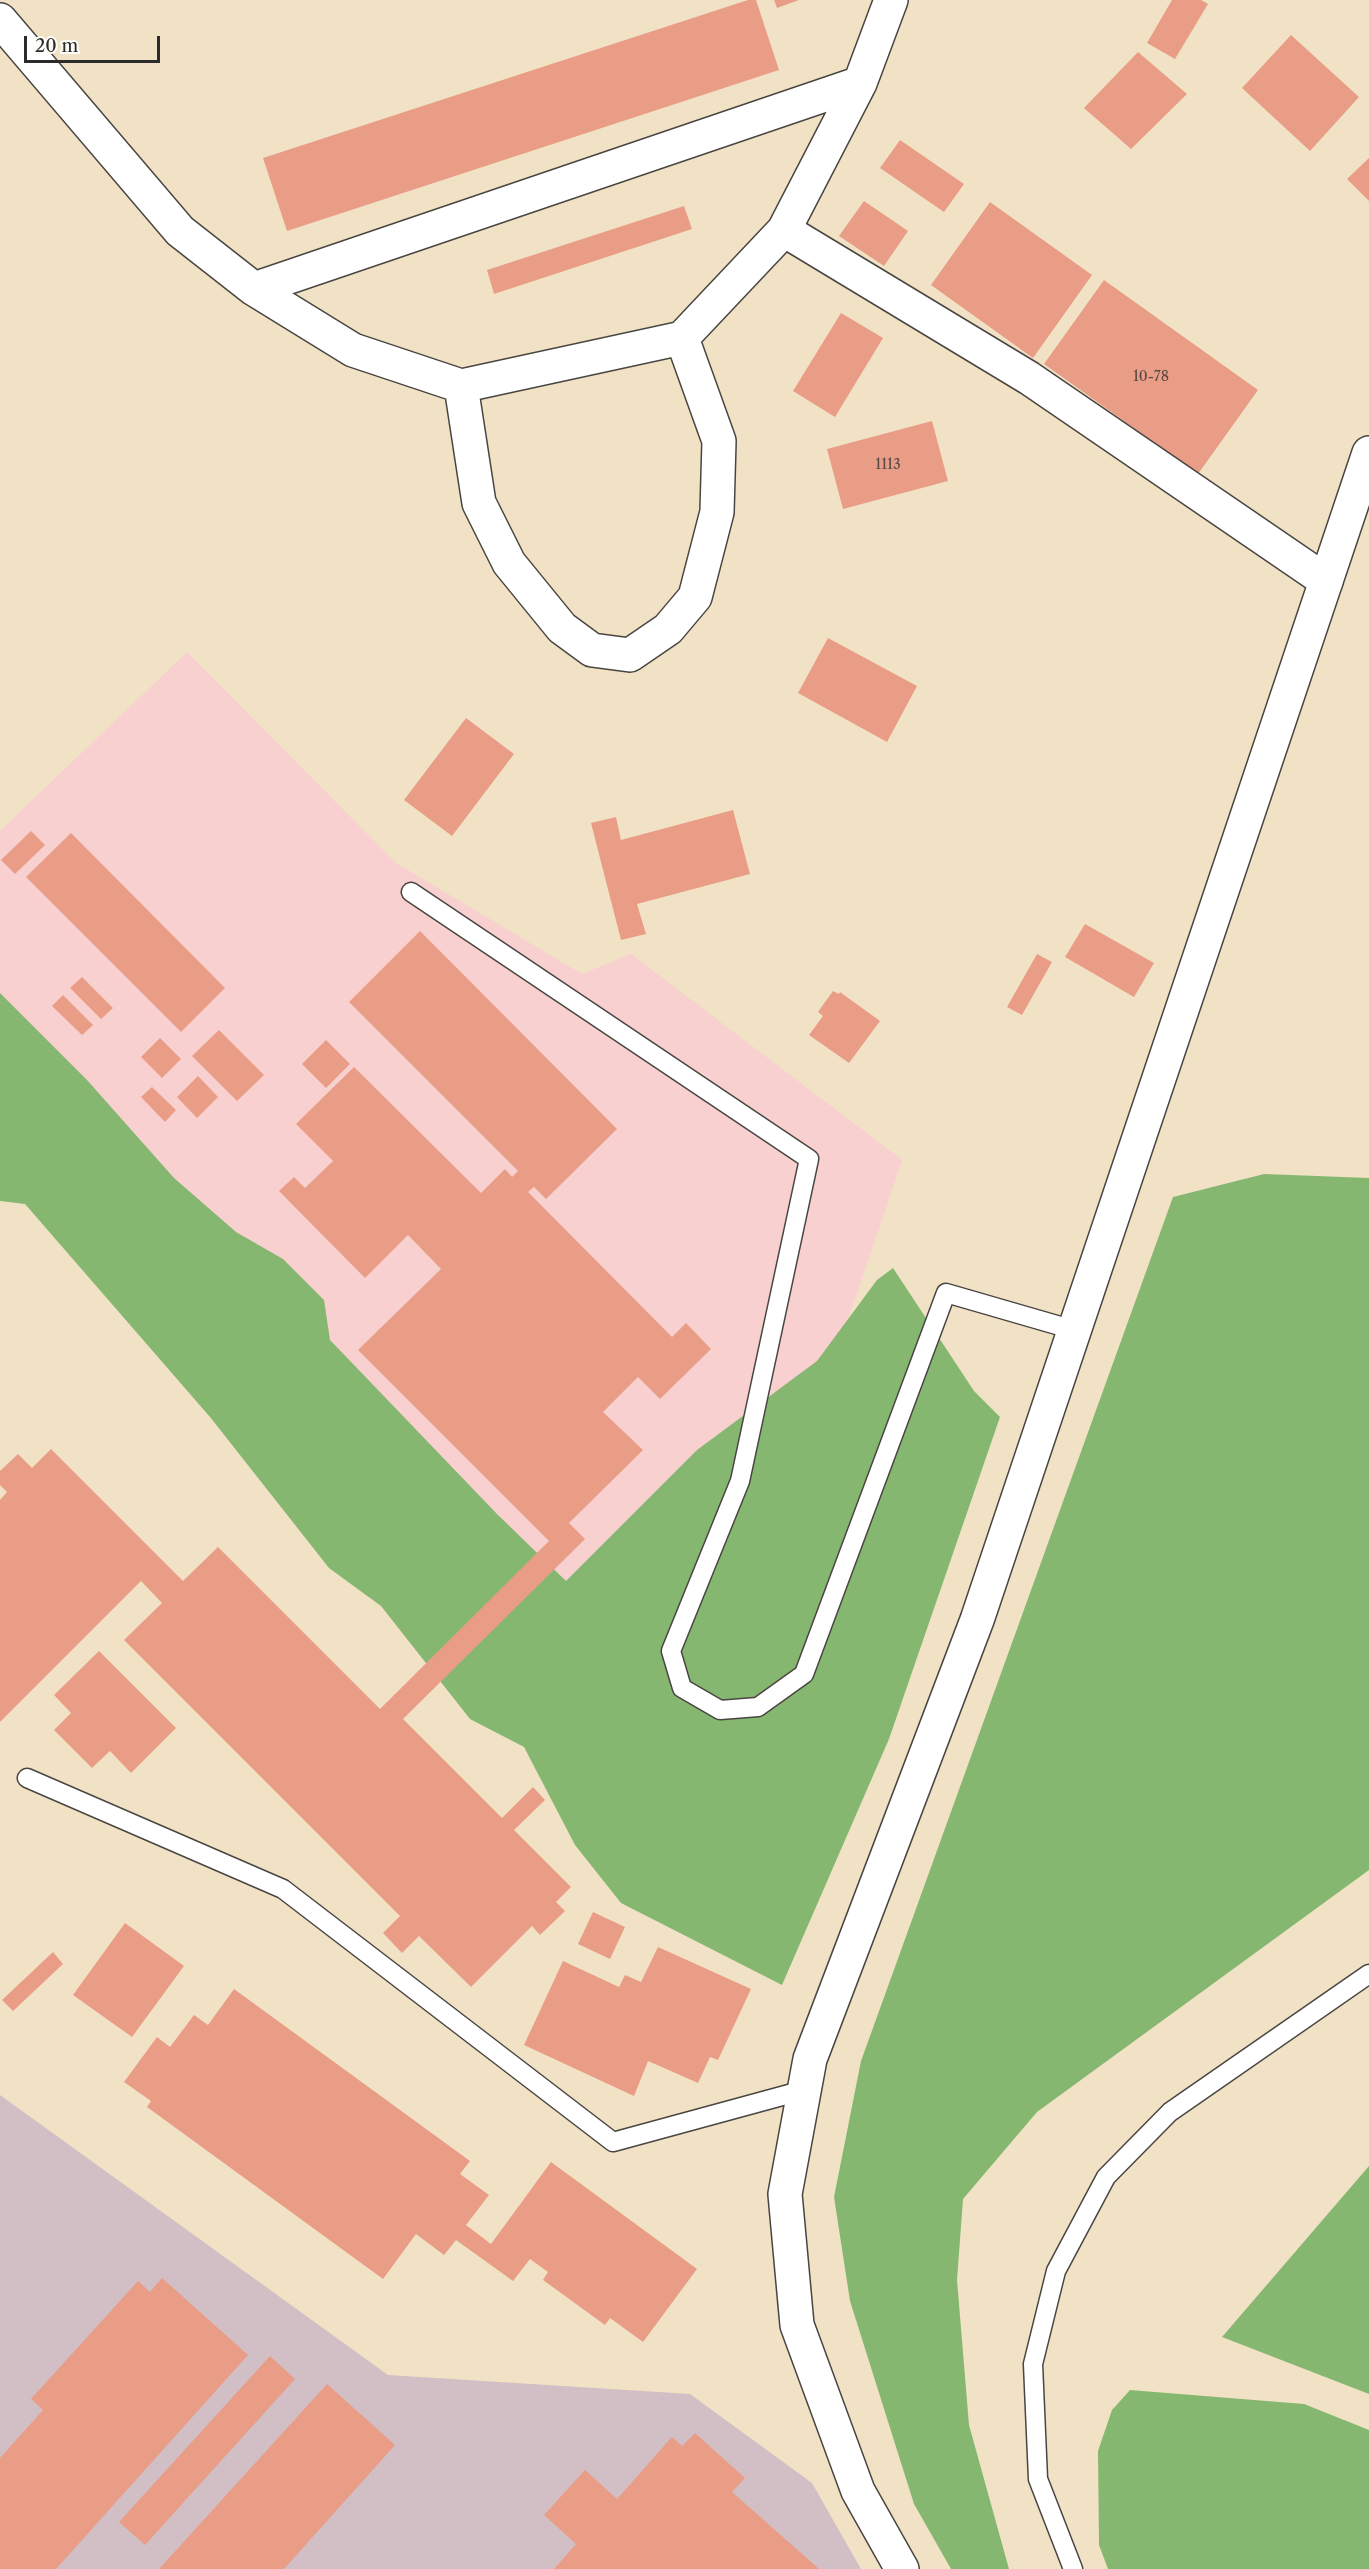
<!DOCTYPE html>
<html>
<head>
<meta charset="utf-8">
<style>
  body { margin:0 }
  #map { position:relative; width:1369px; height:2569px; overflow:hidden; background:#f1e2c5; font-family:"Libre Caslon Text",serif }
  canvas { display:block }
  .scale { position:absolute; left:24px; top:36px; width:136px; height:27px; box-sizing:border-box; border:3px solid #2b2b2b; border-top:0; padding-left:8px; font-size:18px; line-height:21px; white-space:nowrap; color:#2b2b2b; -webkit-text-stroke:4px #fdfcf7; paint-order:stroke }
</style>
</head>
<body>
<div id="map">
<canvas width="1369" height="2569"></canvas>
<div class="scale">20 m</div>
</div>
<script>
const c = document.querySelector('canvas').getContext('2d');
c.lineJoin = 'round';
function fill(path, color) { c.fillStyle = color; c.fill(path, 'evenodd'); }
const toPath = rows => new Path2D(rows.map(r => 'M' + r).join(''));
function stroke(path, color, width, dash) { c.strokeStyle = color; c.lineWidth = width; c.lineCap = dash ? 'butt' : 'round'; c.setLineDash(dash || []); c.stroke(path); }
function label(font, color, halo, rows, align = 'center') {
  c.font = font + ' "Libre Caslon Text",serif'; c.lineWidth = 4.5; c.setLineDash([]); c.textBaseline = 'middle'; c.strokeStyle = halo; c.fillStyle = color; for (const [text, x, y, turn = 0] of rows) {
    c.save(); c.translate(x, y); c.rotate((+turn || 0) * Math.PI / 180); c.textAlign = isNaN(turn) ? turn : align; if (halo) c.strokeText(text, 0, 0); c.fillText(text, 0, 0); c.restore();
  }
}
fill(toPath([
  [187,652,396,863,582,974,631,954,902,1160,831,1370,568,1633,0,1039,0,831]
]), '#f7d0cf');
fill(toPath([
  [0,2095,388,2375,690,2394,812,2483,861,2569,0,2569]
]), '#d2bec5');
fill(toPath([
  [0,993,87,1080,174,1178,236,1232,283,1259,324,1300,330,1340,497,1514,566,1581,697,1450,817,1361,877,1280,893,1268,974,1391,1000,1417,889,1739,782,1985,621,1903,575,1845,524,1747,470,1719,381,1606,329,1568,210,1417,25,1204,0,1201],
  [1264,1174,1369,1178,1369,1870,1037,2112,963,2199,957,2280,969,2425,1009,2569,951,2569,914,2504,850,2301,834,2197,861,2061,1173,1197],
  [1369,2166,1369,2394,1222,2337],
  [1130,2390,1304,2404,1369,2430,1369,2569,1108,2569,1099,2545,1098,2451,1112,2410]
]), '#86b771');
fill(toPath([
  [748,0,756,0,779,70,287,231,263,158],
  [774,0,799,0,777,8],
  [1172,0,1201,0,1208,4,1175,59,1147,43],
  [1291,35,1359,97,1310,151,1242,88],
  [1138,52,1187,94,1131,149,1084,108],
  [900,140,964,184,944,212,880,168],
  [1369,158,1369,201,1347,179],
  [864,201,908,231,884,266,839,236],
  [990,202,1092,275,1033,358,931,285],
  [684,206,692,229,494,294,487,270],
  [1104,280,1258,390,1198,474,1044,364],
  [841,313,883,338,835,417,793,391],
  [932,421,948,481,843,509,827,449],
  [828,638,917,686,887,742,798,693],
  [466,718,514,754,452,836,404,800],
  [733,810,750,874,637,904,646,934,621,940,591,823,616,817,621,840],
  [31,831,45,845,15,874,1,860],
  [71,833,225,988,181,1032,26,877],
  [1085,924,1154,963,1134,997,1065,957],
  [420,931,617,1129,546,1199,534,1187,528,1192,672,1337,686,1323,711,1349,660,1399,638,1377,603,1412,643,1450,569,1523,585,1539,403,1719,502,1818,533,1787,545,1800,514,1830,571,1887,556,1902,565,1911,540,1935,532,1926,471,1987,419,1936,402,1953,383,1933,400,1916,124,1640,162,1603,141,1581,0,1722,0,1500,7,1492,0,1485,0,1471,18,1454,32,1468,51,1449,183,1581,218,1547,380,1709,549,1541,358,1350,441,1269,408,1235,365,1278,279,1191,294,1177,305,1188,333,1161,296,1124,354,1067,481,1193,505,1169,512,1177,518,1171,349,1002],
  [1037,954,1052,962,1022,1015,1007,1007],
  [82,977,113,1008,101,1019,70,988],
  [833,991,839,994,840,992,880,1021,849,1063,809,1035,823,1016,818,1012],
  [63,995,93,1025,82,1035,52,1006],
  [219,1030,264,1075,237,1101,192,1056],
  [160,1038,181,1059,162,1078,141,1057],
  [326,1040,350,1064,326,1088,302,1064],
  [198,1076,218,1097,197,1118,177,1097],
  [152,1087,176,1110,165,1122,141,1097],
  [99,1651,176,1728,131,1773,110,1751,92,1768,54,1730,71,1713,54,1695],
  [593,1912,625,1927,610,1959,578,1944],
  [125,1923,184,1966,132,2037,73,1995],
  [658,1947,751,1989,718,2060,710,2057,698,2083,648,2061,634,2096,524,2045,563,1961,619,1987,625,1975,641,1982],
  [53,1952,63,1964,13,2011,2,2000],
  [234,1989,470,2161,460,2174,489,2195,466,2225,491,2244,551,2162,697,2269,643,2342,610,2318,605,2325,543,2280,548,2272,530,2259,513,2281,456,2240,444,2255,416,2234,383,2279,147,2107,151,2101,124,2082,157,2037,170,2047,194,2015,208,2025],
  [162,2278,248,2355,56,2569,0,2569,0,2458,43,2410,31,2399,138,2281,150,2292],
  [270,2356,295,2379,145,2545,119,2522],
  [327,2384,395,2445,284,2569,159,2569],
  [695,2433,745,2478,732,2492,819,2569,554,2569,576,2544,544,2515,585,2470,617,2499,672,2437,682,2446]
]), '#e99d86');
const lane = toPath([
  [411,892,809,1159,740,1481,671,1651,682,1688,720,1710,758,1707,804,1674,946,1293,1074,1330],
  [27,1778,283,1889,613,2142,804,2090],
  [1073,2569,1038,2479,1033,2364,1056,2271,1106,2177,1170,2112,1369,1974]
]);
const street = toPath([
  [0,20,180,231,254,289,353,350,461,386,682,338,784,230,860,83,891,0],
  [784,230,1029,378,1326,581],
  [254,289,860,83],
  [461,386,479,503,509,563,562,628,592,650,630,655,668,629,695,597,717,512,719,441,682,338]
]);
const secondary = toPath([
  [902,2569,858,2491,797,2325,785,2194,810,2059,977,1620,1369,453]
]);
stroke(lane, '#494642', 21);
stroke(street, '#494642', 36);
stroke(secondary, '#494642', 36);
stroke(lane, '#fff', 18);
stroke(street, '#fff', 33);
stroke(secondary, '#fff', 33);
label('14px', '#5a4842', null, [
  ["10-78",1151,377],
  ["1113",888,465]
]);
</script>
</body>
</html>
